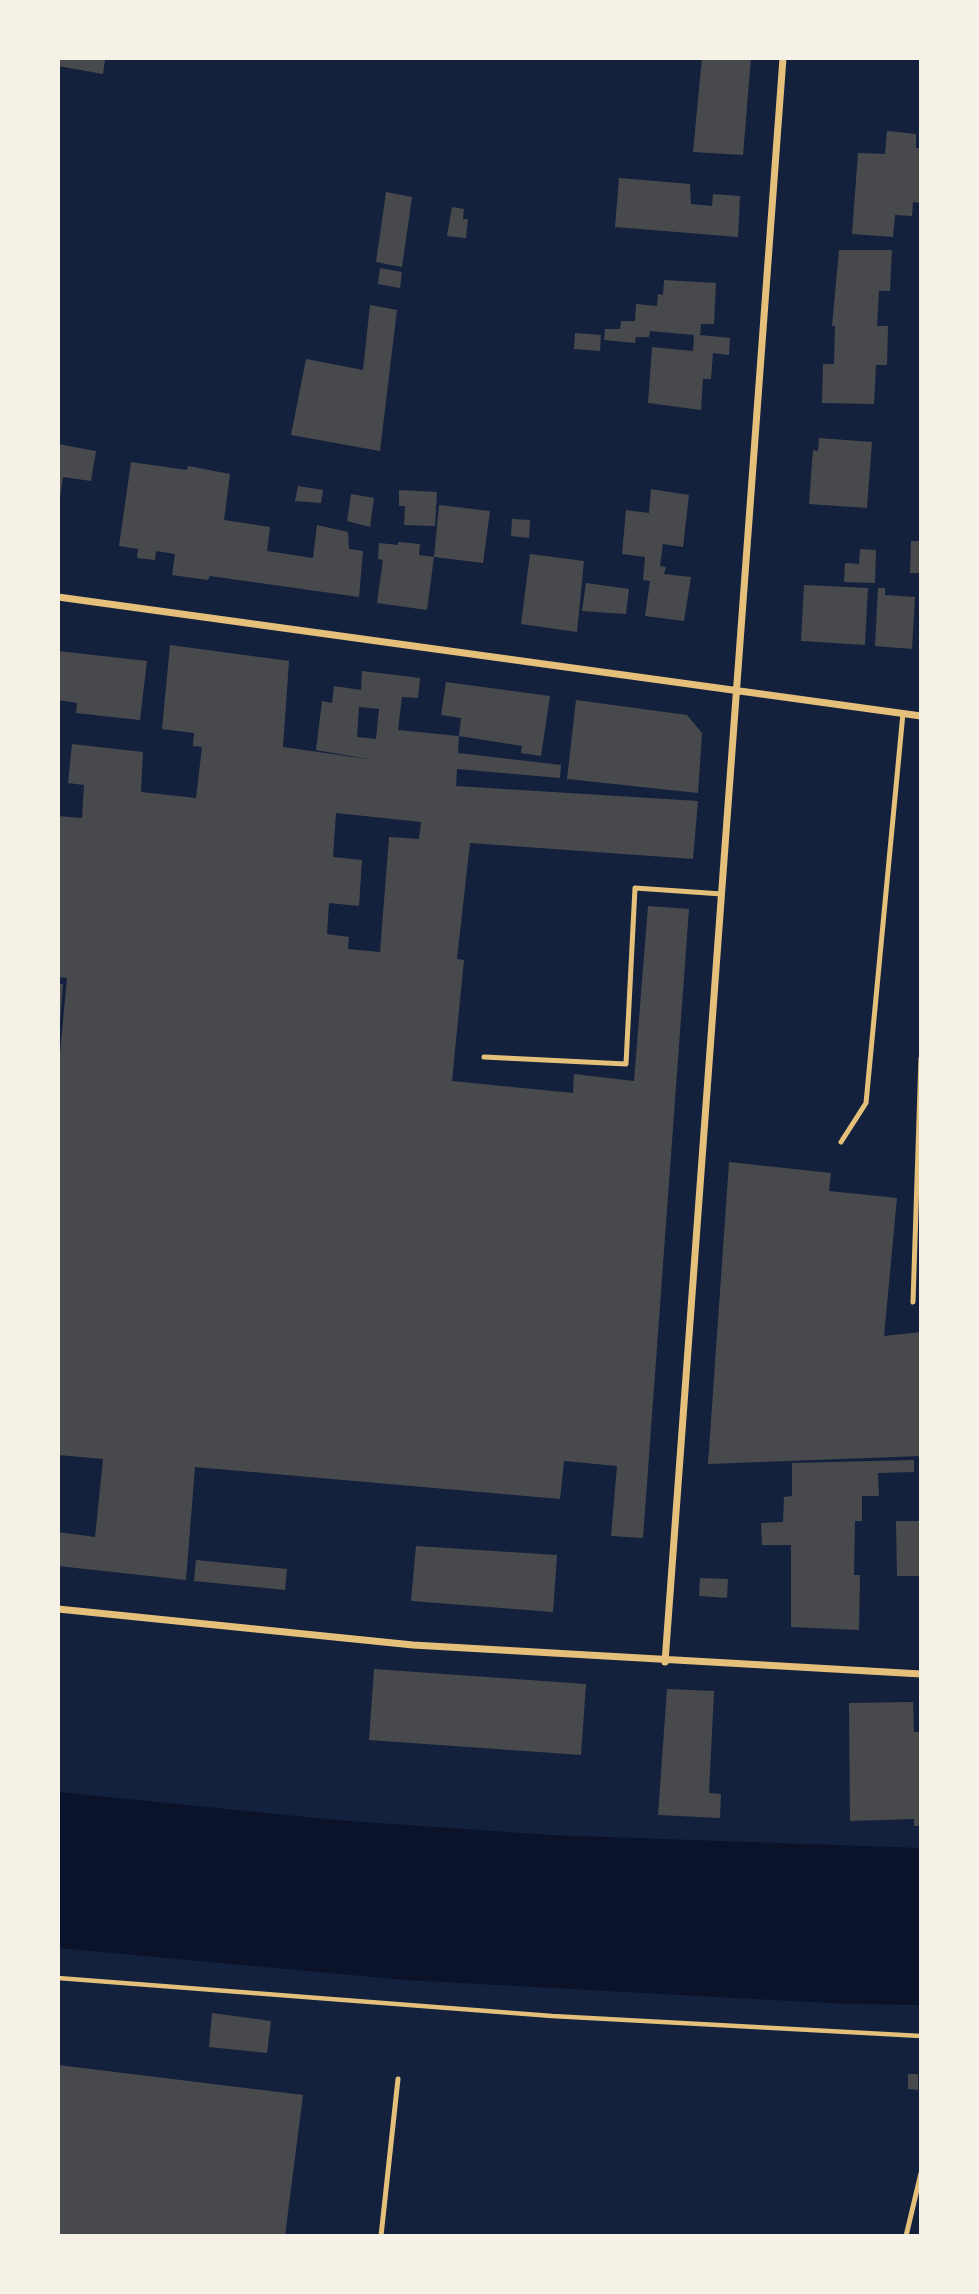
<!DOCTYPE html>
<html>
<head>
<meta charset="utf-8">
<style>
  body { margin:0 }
  #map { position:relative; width:979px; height:2294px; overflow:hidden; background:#14213d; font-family:Signika,sans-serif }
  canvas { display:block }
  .frame { position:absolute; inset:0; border:60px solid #f6f1e7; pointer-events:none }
</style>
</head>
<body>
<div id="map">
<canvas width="979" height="2294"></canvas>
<div class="frame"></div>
</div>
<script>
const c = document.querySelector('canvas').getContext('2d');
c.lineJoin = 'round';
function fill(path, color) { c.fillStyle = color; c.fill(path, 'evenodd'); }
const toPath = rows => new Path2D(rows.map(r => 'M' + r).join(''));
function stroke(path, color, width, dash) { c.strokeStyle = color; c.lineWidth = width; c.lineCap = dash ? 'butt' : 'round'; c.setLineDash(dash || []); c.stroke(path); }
fill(toPath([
  [58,1792,336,1820,551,1835,921,1848,921,2005,846,2004,405,1980,58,1948]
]), '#0b132b');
fill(toPath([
  [58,58,105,60,103,74,58,66],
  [702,58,751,58,743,155,693,152],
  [887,131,916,134,916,148,921,148,921,203,913,202,912,216,895,215,893,237,852,234,858,153,885,154],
  [619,178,690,184,691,204,712,206,713,194,740,196,738,237,615,227],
  [386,192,412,197,402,267,376,262],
  [452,207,464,209,463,219,468,219,466,238,447,236],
  [839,250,892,250,890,291,879,291,877,326,888,326,887,365,876,365,874,404,822,403,823,364,834,364,835,326,832,326],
  [380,268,402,272,400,288,378,284],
  [664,280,716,283,714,324,701,324,700,335,730,338,729,355,713,353,711,379,703,379,701,410,648,403,652,347,693,351,694,335,650,331,649,337,636,337,635,343,604,340,605,329,620,329,621,321,635,321,636,304,657,306,658,294,663,295],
  [370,305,397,310,380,451,291,435,306,359,363,370],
  [575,333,601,335,600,351,574,349],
  [819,438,872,442,867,508,809,504,813,450,818,451],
  [58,444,96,451,91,481,63,477,59,504],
  [131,462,187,470,188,466,230,474,224,520,270,527,267,551,313,558,317,525,348,532,349,549,363,551,359,597,210,576,208,580,172,575,175,554,156,551,155,560,137,558,138,549,119,546],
  [298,486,323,490,321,503,295,501],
  [651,489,689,495,683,547,663,544,660,566,666,567,664,574,691,577,684,621,645,616,650,581,643,580,645,557,622,554,626,510,649,513],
  [399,490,437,492,435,526,404,525,405,506,399,506],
  [351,494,374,498,370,527,347,521],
  [439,505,490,511,483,563,434,557],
  [512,519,530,520,529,538,511,536],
  [911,541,921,541,921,573,910,573],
  [398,542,420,544,419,555,434,557,427,610,377,603,383,560,378,559,379,543,398,545],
  [860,549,876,550,875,583,844,582,845,563,859,564],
  [530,554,584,561,577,632,521,624],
  [586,583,629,589,626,614,582,611],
  [804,585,868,588,865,645,801,641],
  [878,588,885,588,885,595,915,597,912,649,875,646],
  [170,645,289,661,283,747,374,760,316,750,322,701,332,703,334,686,361,690,362,671,420,678,418,698,402,697,398,730,459,736,458,753,561,765,560,778,457,769,456,786,698,801,693,859,470,843,457,959,464,960,452,1081,573,1093,574,1074,634,1081,648,906,689,909,643,1538,611,1536,617,1466,564,1461,560,1499,195,1467,186,1580,58,1566,58,1532,95,1537,103,1459,58,1455,58,1076,67,978,58,977,58,816,82,818,84,785,68,783,72,744,143,752,141,792,196,798,202,747,193,746,194,733,162,729],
  [359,707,379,709,376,739,357,737],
  [336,813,421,822,419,839,389,837,380,952,348,949,349,937,327,934,329,903,359,906,362,860,333,857],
  [58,651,147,661,140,720,76,713,77,703,58,700],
  [446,682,550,696,541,756,521,753,522,746,459,736,461,718,441,715],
  [576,700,687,715,702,733,698,793,567,779],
  [58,984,63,984,60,1022,58,1022],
  [729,1162,831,1173,829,1191,897,1198,884,1336,921,1332,921,1456,708,1464],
  [914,1460,914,1472,878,1473,879,1496,862,1496,862,1521,855,1521,854,1575,860,1575,859,1630,791,1627,791,1545,762,1545,761,1523,783,1522,784,1497,792,1496,792,1463],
  [896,1521,921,1521,921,1576,897,1576],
  [416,1546,557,1555,553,1612,411,1601],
  [196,1560,287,1569,285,1590,194,1581],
  [700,1578,728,1579,727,1598,699,1596],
  [374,1669,586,1684,581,1755,369,1740],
  [667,1689,714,1691,709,1793,721,1794,720,1818,658,1815],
  [913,1702,914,1732,921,1732,921,1826,914,1826,914,1819,850,1821,849,1703],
  [212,2013,271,2021,267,2053,209,2047],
  [58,2065,303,2095,285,2236,58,2236],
  [908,2074,918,2074,918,2090,908,2089]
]), '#48494c');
stroke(toPath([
  [58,1978,552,2016,921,2036]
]), '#e5c07b', 4.5);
stroke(toPath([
  [484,1057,626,1064,635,888,722,894],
  [841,1142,866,1103,903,713],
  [913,1302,921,1058],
  [381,2236,398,2079],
  [906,2236,921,2173]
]), '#e5c07b', 5);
stroke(toPath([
  [58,597,921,716],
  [58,1609,413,1645,921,1674],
  [665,1662,783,58]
]), '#e5c07b', 7);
</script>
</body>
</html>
